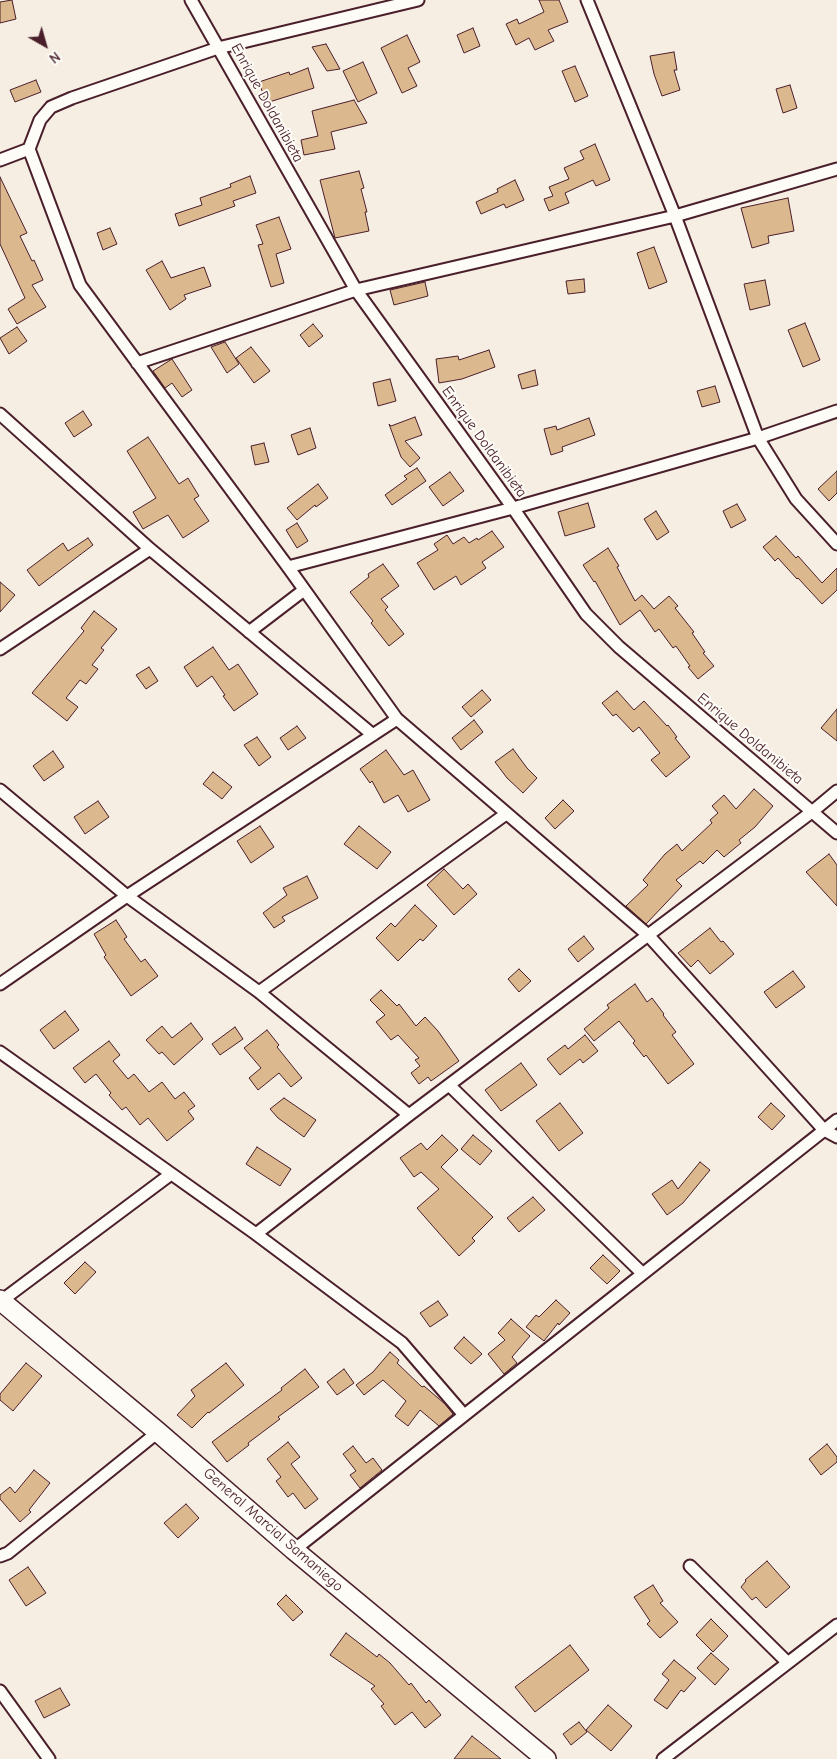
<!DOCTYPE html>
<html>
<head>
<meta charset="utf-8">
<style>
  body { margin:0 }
  #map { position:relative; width:837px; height:1759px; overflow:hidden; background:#f6eee2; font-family:"Comic Neue",sans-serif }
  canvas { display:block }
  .north { position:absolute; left:20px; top:20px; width:50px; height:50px; -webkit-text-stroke:4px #fdfcf7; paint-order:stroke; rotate:142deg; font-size:14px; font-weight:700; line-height:20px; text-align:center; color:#4a1f2b }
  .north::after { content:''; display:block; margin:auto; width:18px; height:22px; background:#4a1f2b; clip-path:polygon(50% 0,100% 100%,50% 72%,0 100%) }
</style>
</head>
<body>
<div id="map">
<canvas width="837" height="1759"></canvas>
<div class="north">N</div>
</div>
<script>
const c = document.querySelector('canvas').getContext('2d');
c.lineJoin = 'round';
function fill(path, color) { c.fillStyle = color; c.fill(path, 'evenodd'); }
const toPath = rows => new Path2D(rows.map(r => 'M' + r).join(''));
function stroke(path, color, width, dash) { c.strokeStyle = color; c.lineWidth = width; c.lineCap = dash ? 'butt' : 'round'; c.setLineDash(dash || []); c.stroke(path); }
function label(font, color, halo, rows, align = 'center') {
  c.font = font + ' "Comic Neue",sans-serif'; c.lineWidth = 4; c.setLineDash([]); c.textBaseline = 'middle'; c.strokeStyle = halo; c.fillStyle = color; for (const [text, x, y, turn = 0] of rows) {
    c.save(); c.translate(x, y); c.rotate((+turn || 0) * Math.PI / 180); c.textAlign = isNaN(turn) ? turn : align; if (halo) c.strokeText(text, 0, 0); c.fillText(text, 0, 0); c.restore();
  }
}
const building = toPath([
  [12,0,16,19,0,23,0,2,12,0],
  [539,0,559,0,568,22,548,30,554,41,535,50,529,38,516,45,506,24,517,19,519,24,544,12,539,0],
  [473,28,480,46,464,53,457,35,473,28],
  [407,35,420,62,408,68,417,86,402,93,381,48,407,35],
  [326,44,340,69,327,71,312,47,326,44],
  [674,52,677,70,674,70,680,90,662,96,654,74,650,56,674,52],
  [363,62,377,93,358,102,343,71,363,62],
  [575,66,588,96,575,102,562,71,575,66],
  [308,68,314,88,266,103,259,82,289,72,290,75,308,68],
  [36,80,41,92,15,102,10,90,36,80],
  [790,85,797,108,783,113,776,89,790,85],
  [354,100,367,123,331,132,335,149,304,155,301,140,318,136,312,111,354,100],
  [595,144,610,180,596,186,593,180,565,193,569,203,549,211,544,199,553,196,549,187,569,179,564,168,584,159,580,151,595,144],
  [359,171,364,188,361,189,367,212,365,212,369,231,335,238,320,180,359,171],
  [250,176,256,193,233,201,235,206,179,226,175,214,202,205,200,198,231,187,230,184,250,176],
  [0,177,27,233,20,236,32,261,34,260,43,280,32,285,46,307,17,324,8,309,25,298,0,244,0,177],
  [515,180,524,200,506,208,504,204,481,214,476,202,498,192,497,189,515,180],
  [788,198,794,231,768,236,769,243,752,248,741,208,788,198],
  [279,217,291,249,276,254,284,283,271,287,258,245,263,244,256,225,279,217],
  [110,228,117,244,103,250,97,233,110,228],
  [654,247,667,282,649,289,637,253,654,247],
  [162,261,171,278,204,267,211,286,184,295,186,299,170,310,146,270,162,261],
  [584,279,585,292,568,294,566,281,584,279],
  [765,280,770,305,750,310,744,284,765,280],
  [425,282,428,296,394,305,390,290,425,282],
  [805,323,820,360,803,367,788,330,805,323],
  [313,324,323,336,309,347,300,335,313,324],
  [17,327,27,341,9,354,0,338,17,327],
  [225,342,239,364,227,373,211,347,225,342],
  [251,347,270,371,254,383,236,358,251,347],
  [489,350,495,367,462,379,439,383,436,359,458,356,459,360,489,350],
  [172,359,192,390,182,397,172,383,165,388,153,371,172,359],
  [535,370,538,385,522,389,518,375,535,370],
  [390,379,396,401,378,406,373,383,390,379],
  [715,386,720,402,702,407,697,391,715,386],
  [83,411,92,425,74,437,65,423,83,411],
  [415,417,422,435,405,441,420,458,410,467,401,457,389,424,391,426,415,417],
  [589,418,595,435,562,447,563,451,551,455,544,429,556,426,557,430,589,418],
  [310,428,316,448,298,455,291,435,310,428],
  [148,437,179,484,188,478,199,496,194,499,209,521,183,538,168,515,143,529,133,512,156,498,127,451,148,437],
  [264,443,269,462,255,465,251,446,264,443],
  [417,468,426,481,392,505,385,495,407,479,404,476,417,468],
  [837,471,837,493,829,501,818,489,837,471],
  [450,472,464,491,443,506,429,487,450,472],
  [318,484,328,498,316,507,315,505,297,520,287,508,318,484],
  [588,503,595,527,565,536,558,512,588,503],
  [737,504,746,520,731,528,723,511,737,504],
  [656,511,669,532,657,540,644,519,656,511],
  [297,523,308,541,297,548,286,530,297,523],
  [492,531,504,547,482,562,486,568,461,585,456,576,434,590,417,563,438,550,434,544,447,535,453,544,464,537,469,543,477,538,478,540,492,531],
  [776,536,796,558,798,556,822,583,837,568,837,590,822,604,798,578,797,579,778,558,775,561,763,547,776,536],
  [88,538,93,545,39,586,27,570,63,543,68,551,88,538],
  [608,548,619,566,617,567,635,601,642,595,654,609,669,596,678,606,675,608,694,632,692,633,705,652,703,653,714,666,698,679,688,667,690,666,676,646,673,648,659,629,655,632,640,610,620,625,595,581,594,582,583,565,608,548],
  [383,564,399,586,381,599,388,607,385,610,404,634,389,646,371,623,373,621,350,592,369,577,368,574,383,564],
  [0,582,15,595,0,612,0,582],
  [94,611,117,629,101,648,104,650,92,665,98,669,86,684,80,680,66,698,78,707,67,721,32,693,84,631,81,628,94,611],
  [213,647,229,670,238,664,258,694,234,711,223,696,225,695,212,676,197,687,184,667,213,647],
  [149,667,158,681,146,689,136,675,149,667],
  [482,690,491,700,471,717,462,707,482,690],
  [617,691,634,710,644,701,667,726,668,725,677,737,675,738,690,757,666,777,651,760,660,753,639,727,633,732,616,714,613,716,602,703,617,691],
  [837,709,837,741,821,728,837,709],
  [474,720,483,732,461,750,452,738,474,720],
  [297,726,306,738,288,750,280,738,297,726],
  [257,737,271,757,259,766,244,745,257,737],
  [513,749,527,768,537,778,523,793,507,778,495,762,513,749],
  [386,750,404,775,413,770,430,800,408,812,398,795,384,803,372,781,370,783,360,769,386,750],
  [53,751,64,767,44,781,33,766,53,751],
  [213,772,232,787,222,799,203,784,213,772],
  [754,789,773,806,755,827,739,840,741,843,724,857,717,850,703,864,700,861,676,880,682,886,646,924,626,906,648,885,643,880,665,854,677,844,682,851,712,823,710,820,718,813,712,806,724,795,736,809,754,789],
  [563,800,574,811,555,829,545,818,563,800],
  [98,801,109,817,85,834,74,817,98,801],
  [260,826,274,847,251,863,237,841,260,826],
  [359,826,391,852,377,869,344,844,359,826],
  [829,854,837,865,837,906,806,872,829,854],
  [444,869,463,889,468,884,477,894,454,915,427,885,444,869],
  [307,876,318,898,282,917,285,921,274,928,263,913,287,895,283,888,307,876],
  [415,905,437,926,423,941,420,939,398,961,376,938,391,923,395,927,415,905],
  [116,920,127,937,124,939,141,962,145,959,158,976,131,996,104,957,106,955,94,934,116,920],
  [710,928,721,942,723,941,734,954,710,974,698,960,691,967,678,953,710,928],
  [584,936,594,949,578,962,568,949,584,936],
  [519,969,531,981,519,992,508,979,519,969],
  [793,971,805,987,776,1008,764,992,793,971],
  [635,984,647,1002,652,998,664,1014,663,1015,676,1032,672,1035,694,1064,668,1084,646,1055,644,1057,633,1043,635,1041,619,1021,594,1041,584,1029,609,1008,607,1005,635,984],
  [381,990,397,1006,399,1004,416,1026,425,1017,438,1031,459,1061,431,1081,428,1077,419,1084,411,1073,420,1066,415,1060,419,1058,398,1035,391,1040,376,1022,385,1015,370,1000,381,990],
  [65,1011,79,1030,54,1049,40,1030,65,1011],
  [191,1023,203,1039,174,1065,162,1052,159,1054,146,1040,162,1026,172,1038,191,1023],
  [235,1027,243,1039,220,1055,212,1044,235,1027],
  [267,1030,279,1045,277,1047,302,1078,291,1087,279,1073,258,1090,249,1078,261,1068,244,1048,267,1030],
  [585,1035,598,1051,583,1063,580,1059,560,1075,547,1059,565,1045,568,1049,585,1035],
  [109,1041,120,1055,113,1061,128,1079,134,1074,149,1092,162,1082,175,1099,184,1092,195,1106,188,1111,194,1119,167,1141,148,1118,140,1125,126,1107,122,1110,109,1095,111,1093,96,1074,85,1083,73,1068,109,1041],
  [521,1063,537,1085,501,1111,485,1090,521,1063],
  [284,1098,316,1120,304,1137,278,1118,270,1109,284,1098],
  [560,1103,583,1133,559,1151,536,1121,560,1103],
  [771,1103,785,1116,772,1130,758,1117,771,1103],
  [442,1135,458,1150,441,1167,493,1217,472,1238,475,1241,459,1256,417,1208,439,1189,421,1172,414,1177,400,1158,421,1143,427,1150,442,1135],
  [473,1135,492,1151,480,1165,461,1149,473,1135],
  [257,1147,291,1169,280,1186,246,1164,257,1147],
  [700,1162,710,1170,683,1203,667,1215,652,1194,672,1180,678,1189,700,1162],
  [533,1197,545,1210,519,1232,507,1218,533,1197],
  [603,1255,620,1271,607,1284,590,1268,603,1255],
  [85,1262,96,1272,75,1294,64,1283,85,1262],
  [556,1300,570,1313,559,1325,558,1323,544,1341,526,1327,536,1315,539,1317,556,1300],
  [438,1301,448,1315,430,1327,420,1313,438,1301],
  [511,1319,530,1336,512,1357,517,1363,504,1374,488,1354,505,1340,498,1333,511,1319],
  [464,1337,482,1354,471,1364,454,1348,464,1337],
  [390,1352,399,1360,397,1363,422,1387,424,1386,445,1404,453,1414,439,1426,420,1410,408,1426,395,1416,406,1401,383,1380,364,1395,356,1385,373,1372,390,1352],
  [26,1363,42,1376,13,1411,0,1400,0,1394,26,1363],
  [226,1363,244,1385,209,1413,208,1412,192,1428,177,1415,195,1396,191,1390,226,1363],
  [305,1369,319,1387,278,1417,280,1419,248,1443,249,1445,227,1462,212,1442,282,1390,281,1388,305,1369],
  [344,1369,354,1383,337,1395,327,1382,344,1369],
  [288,1442,300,1457,291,1464,318,1499,305,1509,293,1493,288,1497,276,1481,281,1477,267,1459,288,1442],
  [827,1444,837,1457,837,1462,821,1475,809,1459,827,1444],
  [353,1446,366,1463,373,1458,382,1470,360,1488,350,1475,356,1471,343,1454,353,1446],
  [34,1470,50,1483,29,1510,31,1512,20,1522,0,1499,0,1495,10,1487,15,1493,34,1470],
  [186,1504,199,1518,178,1538,164,1523,186,1504],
  [767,1561,790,1587,766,1608,756,1597,752,1600,741,1587,746,1581,745,1580,767,1561],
  [28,1567,46,1593,26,1606,9,1580,28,1567],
  [653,1585,663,1601,660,1603,678,1622,660,1638,647,1624,650,1621,634,1597,653,1585],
  [286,1595,303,1612,293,1621,277,1604,286,1595],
  [711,1619,728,1636,713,1652,696,1635,711,1619],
  [346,1633,377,1657,379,1654,390,1663,409,1685,411,1683,426,1703,429,1700,441,1715,425,1728,412,1712,395,1725,381,1706,384,1704,371,1689,375,1686,330,1655,346,1633],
  [570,1645,589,1670,535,1712,515,1687,570,1645],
  [711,1653,729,1669,715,1685,697,1668,711,1653],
  [674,1660,696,1678,684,1692,681,1690,667,1709,654,1700,669,1680,662,1674,674,1660],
  [60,1688,70,1705,44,1718,35,1701,60,1688],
  [608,1705,632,1726,611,1751,586,1730,608,1705],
  [579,1722,587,1732,571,1745,563,1734,579,1722],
  [472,1736,501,1759,454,1759,472,1736]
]);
fill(building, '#dbb88d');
stroke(building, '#4a1f2b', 1);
const minor = toPath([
  [191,0,356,290,513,508,586,614,619,647,837,833],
  [587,0,675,216,758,438,796,499,837,544],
  [29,149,40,120,51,107,72,98,218,48,418,0],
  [0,160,29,149,80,285,288,567,397,719,648,935,824,1130,837,1137],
  [137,363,356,290,675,216,837,169],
  [0,414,150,549,373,735],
  [288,567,513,508,758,438,837,411],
  [249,632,304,590],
  [0,649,150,549],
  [0,790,127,896,259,992,409,1115],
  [0,984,127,896,397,719],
  [259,992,506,814],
  [0,1052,256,1234,402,1343,464,1415],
  [449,1085,642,1273],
  [256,1234,409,1115,813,811,837,791],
  [1,1301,171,1174],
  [294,1550,837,1120],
  [0,1556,8,1553,158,1432],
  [690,1566,787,1662],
  [0,1691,49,1759],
  [663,1759,837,1625]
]);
const primary = toPath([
  [0,1300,158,1432,294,1550,546,1759]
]);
stroke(minor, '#4a1f2b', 15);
stroke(primary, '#4a1f2b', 22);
stroke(minor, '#fdfcf7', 11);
stroke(primary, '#fdfcf7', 19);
label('15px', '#4a1f2b', '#fdfcf7', [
  ["Enrique Doldanibieta",267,103,61],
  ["Enrique Doldanibieta",484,442,54],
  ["Enrique Doldanibieta",750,739,40],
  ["General Marcial Samaniego",273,1530,41]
]);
</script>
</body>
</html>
